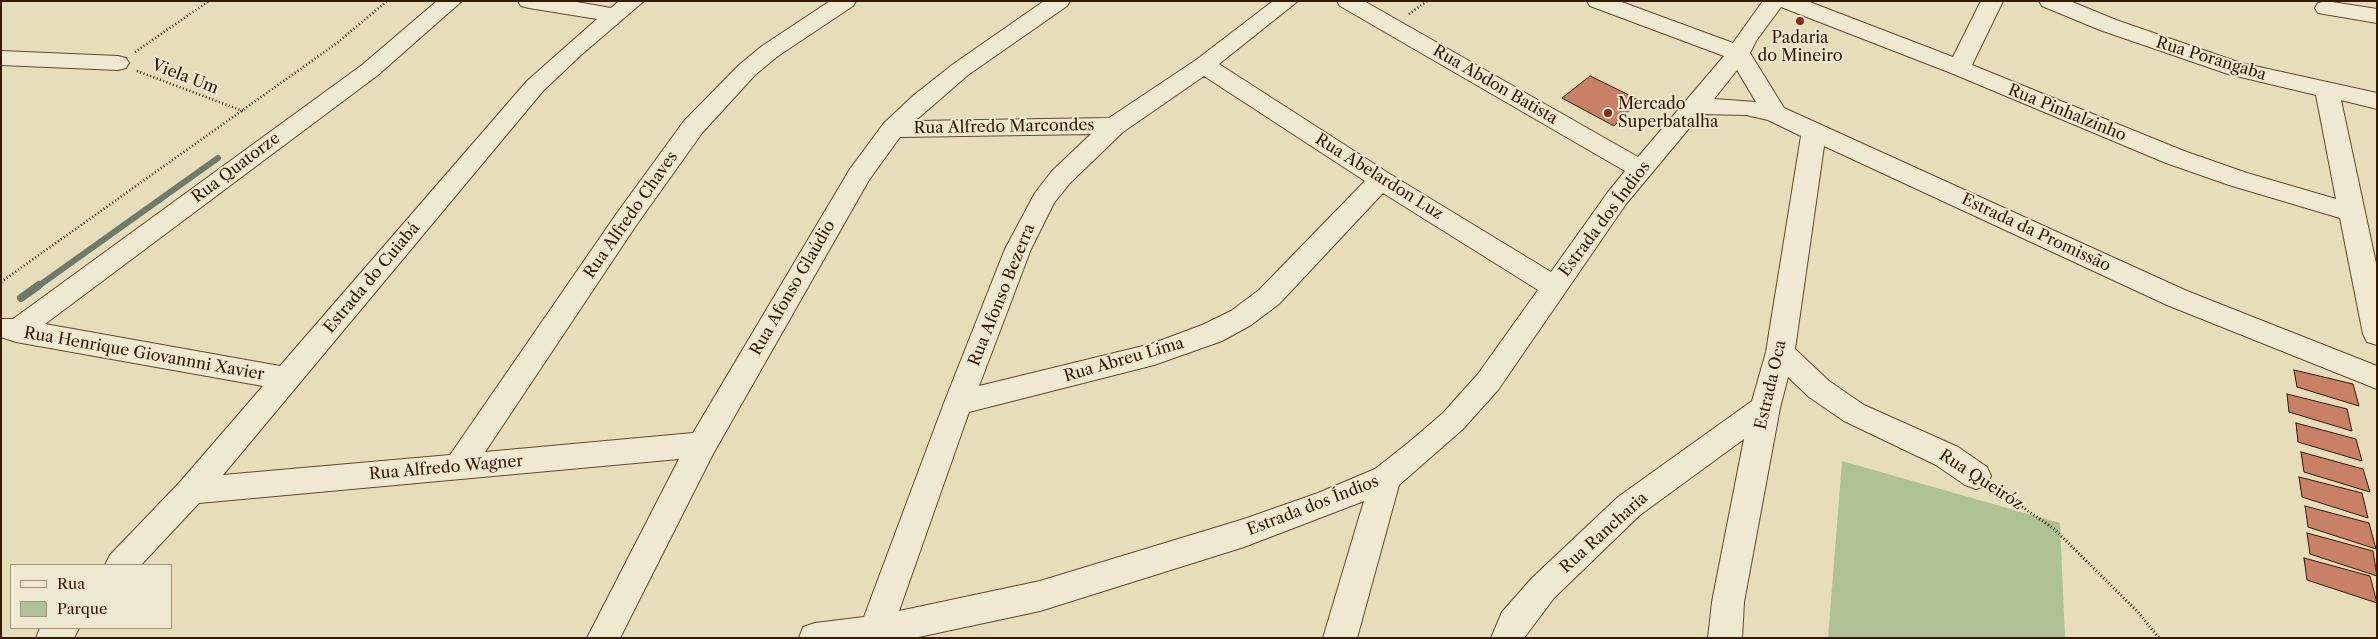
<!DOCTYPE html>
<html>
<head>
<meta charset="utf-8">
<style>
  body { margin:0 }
  #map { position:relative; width:2378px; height:639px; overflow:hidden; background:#e7ddba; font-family:"Libre Caslon Text",serif }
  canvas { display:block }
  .frame { position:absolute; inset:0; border:2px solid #351800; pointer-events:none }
  .legend { position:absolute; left:10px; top:564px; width:162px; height:65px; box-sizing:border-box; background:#efe9d2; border:1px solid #a5957e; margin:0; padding:6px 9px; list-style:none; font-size:15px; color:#351800 }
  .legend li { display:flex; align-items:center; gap:10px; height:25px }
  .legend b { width:25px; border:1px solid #a5957e }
</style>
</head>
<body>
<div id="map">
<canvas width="2378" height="639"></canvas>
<div class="frame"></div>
<ul class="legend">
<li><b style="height:6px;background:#efe9d2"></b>Rua</li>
<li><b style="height:14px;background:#afc295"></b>Parque</li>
</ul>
</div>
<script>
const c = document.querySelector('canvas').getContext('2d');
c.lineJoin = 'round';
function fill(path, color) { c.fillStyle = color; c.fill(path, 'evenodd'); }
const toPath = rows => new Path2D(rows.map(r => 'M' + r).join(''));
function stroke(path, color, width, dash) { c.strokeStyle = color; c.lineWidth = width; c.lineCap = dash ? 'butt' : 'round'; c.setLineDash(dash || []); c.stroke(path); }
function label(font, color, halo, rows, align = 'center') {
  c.font = font + ' "Libre Caslon Text",serif'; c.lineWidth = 4; c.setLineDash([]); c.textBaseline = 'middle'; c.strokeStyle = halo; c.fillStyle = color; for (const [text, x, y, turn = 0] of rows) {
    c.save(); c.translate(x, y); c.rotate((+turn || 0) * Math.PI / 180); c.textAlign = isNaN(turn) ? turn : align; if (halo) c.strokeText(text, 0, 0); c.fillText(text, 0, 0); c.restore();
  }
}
fill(toPath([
  [1842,461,2060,523,2065,638,1828,638]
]), '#afc295');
stroke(toPath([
  [37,287,218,158]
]), '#707a6b', 6);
stroke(toPath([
  [21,298,39,285]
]), '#707a6b', 8);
const building = toPath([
  [1590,76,1639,100,1614,126,1562,98,1590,76],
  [2294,370,2353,384,2359,406,2297,387,2294,370],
  [2287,394,2347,409,2352,431,2289,412,2287,394],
  [2296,423,2356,439,2362,461,2298,442,2296,423],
  [2301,452,2363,469,2370,492,2304,472,2301,452],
  [2299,477,2362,493,2368,518,2302,497,2299,477],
  [2305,506,2369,523,2376,549,2308,527,2305,506],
  [2307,533,2373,551,2377,576,2310,554,2307,533],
  [2304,558,2370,576,2377,603,2307,580,2304,558]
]);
fill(building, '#c88167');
stroke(building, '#351800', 1);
const minor = toPath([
  [437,1,462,1,378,75,45,324,280,366,527,81,597,19,529,8,521,6,518,1,571,1,611,8,619,1,644,1,581,55,543,91,223,475,450,455,617,213,684,121,739,65,762,46,830,1,856,1,853,6,778,56,755,75,702,133,635,227,485,452,693,433,850,169,884,123,914,95,952,65,1044,1,1070,1,1067,6,968,75,915,121,1109,118,1196,60,1273,1,1298,1,1219,64,1390,174,1551,272,1608,192,1625,171,1340,6,1337,1,1364,1,1638,157,1724,56,1590,6,1587,1,1619,1,1733,43,1763,1,1807,1,1953,57,1981,1,2003,1,1972,65,2184,151,2247,173,2336,199,2316,95,2228,74,2100,30,2042,6,2039,1,2070,1,2116,20,2241,63,2377,93,2377,109,2341,100,2377,268,2377,345,2367,342,2363,334,2340,218,2229,185,2166,163,1951,73,1781,7,1756,41,1750,53,1784,108,2187,291,2377,366,2377,389,2167,305,1824,146,1795,349,1829,381,1864,405,1958,447,1987,467,1991,476,1987,485,1976,489,1965,485,1936,465,1844,421,1809,397,1788,377,1780,408,1744,602,1742,638,1708,638,1712,602,1744,439,1640,515,1554,598,1524,638,1491,638,1502,612,1532,578,1618,497,1752,401,1766,352,1801,136,1768,120,1746,115,1701,114,1626,204,1498,390,1463,429,1399,485,1357,638,1323,638,1364,501,1244,547,1040,611,914,638,799,638,803,627,815,623,864,617,944,403,1005,249,1035,193,1052,171,1091,134,900,137,869,180,713,454,620,638,587,638,679,459,199,503,141,565,105,565,110,555,180,482,263,386,16,342,1,337,1,319,13,319,362,65,437,1],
  [1737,70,1756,102,1714,99,1737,70],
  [1204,76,1365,181,1259,290,1231,311,1202,325,1151,344,979,386,1031,249,1054,203,1070,183,1123,132,1204,76],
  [1383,193,1538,290,1478,374,1443,413,1408,443,1375,469,1318,493,1244,519,1040,581,899,611,969,412,1154,365,1222,341,1251,325,1279,304,1383,193],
  [2326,1,2377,9,2377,23,2318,13,2315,8,2318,3,2326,1],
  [1,51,118,56,126,58,129,63,126,68,118,70,1,65,1,51],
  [40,628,79,628,74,638,36,638,40,628]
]);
stroke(minor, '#62492e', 2);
stroke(toPath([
  [1409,14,1427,1],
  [135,52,209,1],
  [137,71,243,111],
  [1,282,337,43,387,1]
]), '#351800', 2.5, [1, 2.5]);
stroke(toPath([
  [1996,489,2053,528,2138,612,2159,638]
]), '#351800', 3, [1, 2.5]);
fill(minor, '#efe9d2');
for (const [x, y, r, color] of [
  [1800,21,5,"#8f2418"],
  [1608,113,5,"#8f2418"]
]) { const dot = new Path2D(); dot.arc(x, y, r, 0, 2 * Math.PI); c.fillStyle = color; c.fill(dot); stroke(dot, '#efe9d2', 2); }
label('16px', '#351800', '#efe9d2', [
  ["Padaria",1800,38],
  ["do Mineiro",1800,56],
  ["Mercado",1618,104,"left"],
  ["Superbatalha",1618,122,"left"]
]);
label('16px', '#351800', '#efe9d2', [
  ["Rua Porangaba",2211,59,17],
  ["Viela Um",185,77,21],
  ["Rua Abdon Batista",1495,85,30],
  ["Rua Pinhalzinho",2067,113,22],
  ["Rua Alfredo Marcondes",1004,127,-1],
  ["Rua Quatorze",236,168,-37],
  ["Rua Abelardon Luz",1379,177,32],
  ["Rua Alfredo Chaves",631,215,-55],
  ["Estrada dos Índios",1605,219,-53],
  ["Estrada da Promissão",2036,233,25],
  ["Estrada do Cuiabá",372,278,-50],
  ["Rua Afonso Glaúdio",793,288,-60],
  ["Rua Afonso Bezerra",1002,295,-68],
  ["Rua Henrique Giovannni Xavier",144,354,10],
  ["Rua Abreu Lima",1124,360,-16],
  ["Estrada Oca",1771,385,-77],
  ["Rua Alfredo Wagner",446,468,-5],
  ["Rua Queiróz",1981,480,33],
  ["Estrada dos Índios",1313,506,-21],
  ["Rua Rancharia",1604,533,-42]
]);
</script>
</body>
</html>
